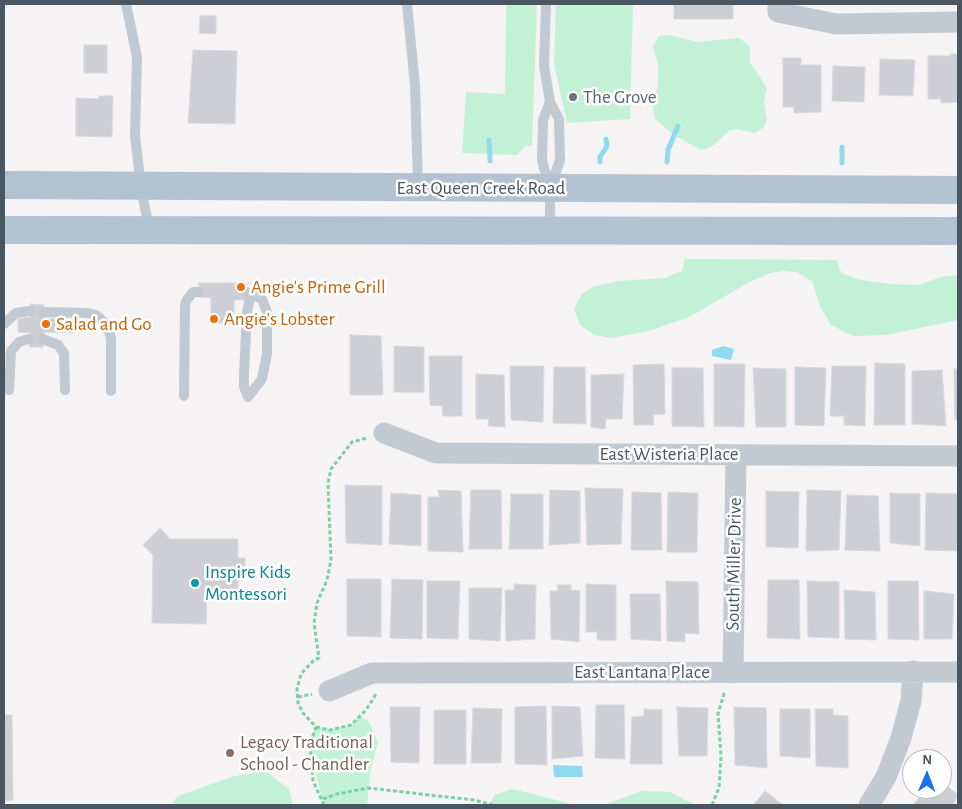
<!DOCTYPE html>
<html>
<head>
<meta charset="utf-8">
<style>
  body { margin:0 }
  #map { position:relative; width:962px; height:809px; overflow:hidden; background:#f5f3f3; font-family:"Alegreya Sans",sans-serif }
  canvas { display:block }
  .frame { position:absolute; inset:0; border:5px solid #4a5661; pointer-events:none }
  .north { position:absolute; left:902px; top:749px; width:50px; height:50px; box-sizing:border-box; background:#fff; border:1px solid #b7bbc0; border-radius:50%; rotate:1deg; font-size:14px; font-weight:700; line-height:20px; text-align:center; color:#4a5661 }
  .north::after { content:''; display:block; margin:auto; width:18px; height:22px; background:#1a73e8; clip-path:polygon(50% 0,100% 100%,50% 72%,0 100%) }
</style>
</head>
<body>
<div id="map">
<canvas width="962" height="809"></canvas>
<div class="frame"></div>
<div class="north">N</div>
</div>
<script>
const c = document.querySelector('canvas').getContext('2d');
c.lineJoin = 'round';
function fill(path, color) { c.fillStyle = color; c.fill(path, 'evenodd'); }
const toPath = rows => new Path2D(rows.map(r => 'M' + r).join(''));
function stroke(path, color, width, dash) { c.strokeStyle = color; c.lineWidth = width; c.lineCap = dash ? 'butt' : 'round'; c.setLineDash(dash || []); c.stroke(path); }
function label(font, color, halo, rows, align = 'center') {
  c.font = font + ' "Alegreya Sans",sans-serif'; c.lineWidth = 5; c.setLineDash([]); c.textBaseline = 'middle'; c.strokeStyle = halo; c.fillStyle = color; for (const [text, x, y, turn = 0] of rows) {
    c.save(); c.translate(x, y); c.rotate((+turn || 0) * Math.PI / 180); c.textAlign = isNaN(turn) ? turn : align; if (halo) c.strokeText(text, 0, 0); c.fillText(text, 0, 0); c.restore();
  }
}
fill(toPath([
  [506,4,537,4,532,146,526,145,517,155,462,153,466,92,505,94],
  [556,4,633,4,630,119,567,123,554,64],
  [669,35,697,42,739,38,750,46,750,62,767,88,764,102,767,120,763,128,755,133,738,129,730,130,711,147,701,150,674,135,655,119,653,108,658,85,658,65,653,46,659,36],
  [685,259,837,260,841,273,861,280,891,284,919,285,941,277,958,275,958,320,886,335,853,336,831,325,821,309,812,281,796,272,783,271,770,273,748,283,689,317,649,331,611,338,594,335,580,325,574,309,581,295,592,287,619,281,665,278,682,271],
  [360,716,369,722,378,742,370,772,367,805,324,805,311,756,310,744,312,734,316,727,330,730,351,725],
  [265,771,289,789,293,805,171,805,178,796,231,777],
  [512,789,529,793,575,805,489,804,495,795],
  [642,791,670,792,695,805,603,805]
]), '#c3f1d5');
fill(toPath([
  [723,346,734,349,731,360,712,356,712,350],
  [553,765,582,766,583,777,554,777]
]), '#90daee');
stroke(toPath([
  [489,140,490,161],
  [600,162,600,157,607,146,606,139],
  [667,162,668,150,678,126],
  [842,163,842,147]
]), '#90daee', 5);
const building = toPath([
  [674,4,733,4,733,19,674,19,674,4],
  [200,16,216,16,216,34,199,33,200,16],
  [84,45,107,45,107,73,84,73,84,45],
  [193,50,237,51,235,124,188,123,193,50],
  [951,54,958,54,958,102,941,103,941,99,928,99,928,56,951,56,951,54],
  [783,58,801,58,801,65,821,65,821,112,794,113,794,107,783,107,783,58],
  [880,59,915,60,913,96,879,95,880,59],
  [833,66,865,67,864,102,832,101,833,66],
  [99,96,113,96,112,137,76,136,76,98,99,99,99,96],
  [199,283,247,283,247,300,234,300,234,323,211,323,211,298,199,297,199,283],
  [30,304,44,305,44,318,75,319,73,333,44,332,43,347,29,347,30,333,18,332,18,319,30,317,30,304],
  [350,335,381,336,383,395,350,395,350,335],
  [394,346,424,347,424,392,394,392,394,346],
  [429,356,462,356,462,416,443,416,442,406,430,405,429,356],
  [875,363,905,364,905,425,874,425,875,363],
  [664,364,665,414,653,415,654,425,634,425,633,365,664,364],
  [714,364,745,364,744,427,714,426,714,364],
  [510,366,544,366,543,422,511,420,510,366],
  [832,366,866,366,865,426,844,425,844,416,830,416,832,366],
  [554,367,585,367,586,424,553,423,554,367],
  [795,367,826,368,824,426,795,425,795,367],
  [672,368,703,368,704,427,672,426,672,368],
  [753,368,786,369,786,427,756,427,753,368],
  [954,369,958,369,958,420,955,420,954,369],
  [942,370,946,426,912,424,912,371,942,370],
  [476,374,504,375,505,427,488,426,489,419,476,419,476,374],
  [624,374,622,419,606,419,605,429,591,427,591,375,624,374],
  [345,485,382,486,382,545,346,543,345,485],
  [585,488,623,489,621,544,587,545,585,488],
  [438,490,461,491,463,552,428,551,428,497,439,497,438,490],
  [471,490,501,490,502,549,469,549,471,490],
  [550,490,580,491,580,543,549,545,550,490],
  [807,490,841,491,839,550,806,551,807,490],
  [766,491,799,492,798,548,766,547,766,491],
  [632,492,661,493,662,550,631,550,632,492],
  [668,492,698,493,697,552,667,552,668,492],
  [391,493,421,495,421,546,389,544,391,493],
  [890,493,920,494,920,546,890,543,890,493],
  [926,493,958,494,958,551,925,550,926,493],
  [511,494,543,494,543,549,509,549,511,494],
  [847,495,878,496,880,551,845,550,847,495],
  [160,528,170,539,238,539,238,558,245,558,245,574,238,574,238,593,207,593,206,624,152,623,153,555,143,545,160,528],
  [347,579,381,579,381,637,347,636,347,579],
  [392,579,423,580,422,639,390,638,392,579],
  [768,580,799,580,800,639,767,638,768,580],
  [427,581,460,581,458,639,427,638,427,581],
  [666,581,698,582,699,634,685,633,685,642,667,641,666,581],
  [807,581,839,582,839,638,808,637,807,581],
  [888,581,918,581,919,640,888,639,888,581],
  [514,584,536,585,535,639,506,641,505,590,514,590,514,584],
  [586,584,616,585,616,640,597,640,597,632,586,632,586,584],
  [557,585,571,585,571,590,580,591,579,642,551,639,550,591,558,591,557,585],
  [469,588,502,588,500,641,469,639,469,588],
  [844,590,875,592,876,640,845,639,844,590],
  [924,591,954,594,952,639,924,639,924,591],
  [630,594,660,594,661,641,631,639,630,594],
  [596,705,624,705,625,759,595,758,596,705],
  [546,706,547,765,515,764,515,707,546,706],
  [552,706,580,707,583,756,552,759,552,706],
  [390,707,420,707,419,763,391,762,390,707],
  [677,707,708,708,707,756,679,756,677,707],
  [734,707,766,708,767,768,735,765,734,707],
  [473,708,502,709,501,763,471,763,473,708],
  [644,709,662,710,662,764,630,764,632,717,644,716,644,709],
  [780,709,810,709,810,758,780,756,780,709],
  [815,709,833,709,833,715,848,716,848,768,816,766,815,709],
  [434,710,466,710,466,764,434,764,434,710],
  [4,715,12,715,13,800,4,801,4,715],
  [942,782,958,795,953,805,913,805,926,789,942,789,942,782],
  [765,791,783,805,753,805,765,791]
]);
fill(building, '#cdcfd5');
stroke(building, '#d7d9de', 1);
stroke(toPath([
  [298,697,312,694],
  [316,727,330,730,351,725,366,710,376,694],
  [323,799,337,794,368,788,474,800,493,805],
  [324,805,313,781,310,744,316,727,303,713,298,703,297,689,301,674,314,660,319,658,314,623,317,603,327,580,331,560,328,483,331,469,352,442,367,438],
  [712,805,719,788,721,757,718,713,725,691]
]), '#7ad0a6', 3, [4, 2.5]);
stroke(toPath([
  [126,4,137,57,135,136,141,187,149,229],
  [407,4,415,85,418,185],
  [546,4,544,66,550,102,559,119,560,160,551,186],
  [550,102,543,120,542,161,550,188,550,229],
  [247,292,251,293,262,299,267,312,267,354,262,379,248,397,244,387,244,374,247,312,251,293],
  [44,312,88,313,96,315,107,325,111,338,111,391],
  [4,324,16,313,30,311],
  [43,339,58,345,64,353,65,390],
  [9,390,11,351,19,342,29,339],
  [184,396,185,306,186,301,193,292,199,292]
]), '#c1cad2', 10);
stroke(toPath([
  [778,4,778,12,836,24,958,22],
  [384,433,436,453,958,456],
  [733,673,736,455],
  [329,691,372,673,958,672],
  [869,805,886,777,901,738,911,701,913,671]
]), '#c1cad2', 21);
stroke(toPath([
  [4,185,958,190],
  [4,230,958,231]
]), '#b3c2d1', 28);
for (const [x, y, r, color] of [
  [573,97,5,"#6b7280"],
  [241,287,5,"#e8710a"],
  [214,319,5,"#e8710a"],
  [46,324,5,"#e8710a"],
  [195,583,5,"#0f9aa8"],
  [230,753,5,"#8d6e63"]
]) { const dot = new Path2D(); dot.arc(x, y, r, 0, 2 * Math.PI); c.fillStyle = color; c.fill(dot); stroke(dot, '#fff', 2); }
label('19px', '#5b616d', '#fff', [
  ["The Grove",583,97]
], 'left');
label('19px', '#4a5661', '#fff', [
  ["East Queen Creek Road",481,188],
  ["East Wisteria Place",669,454],
  ["South Miller Drive",734,564,-89],
  ["East Lantana Place",642,672]
]);
label('19px', '#c56008', '#fff', [
  ["Angie's Prime Grill",251,287],
  ["Angie's Lobster",224,319],
  ["Salad and Go",56,324]
], 'left');
label('19px', '#0d838f', '#fff', [
  ["Inspire Kids",205,572],
  ["Montessori",205,594]
], 'left');
label('19px', '#785e54', '#fff', [
  ["Legacy Traditional",240,742],
  ["School - Chandler",240,764]
], 'left');
</script>
</body>
</html>
